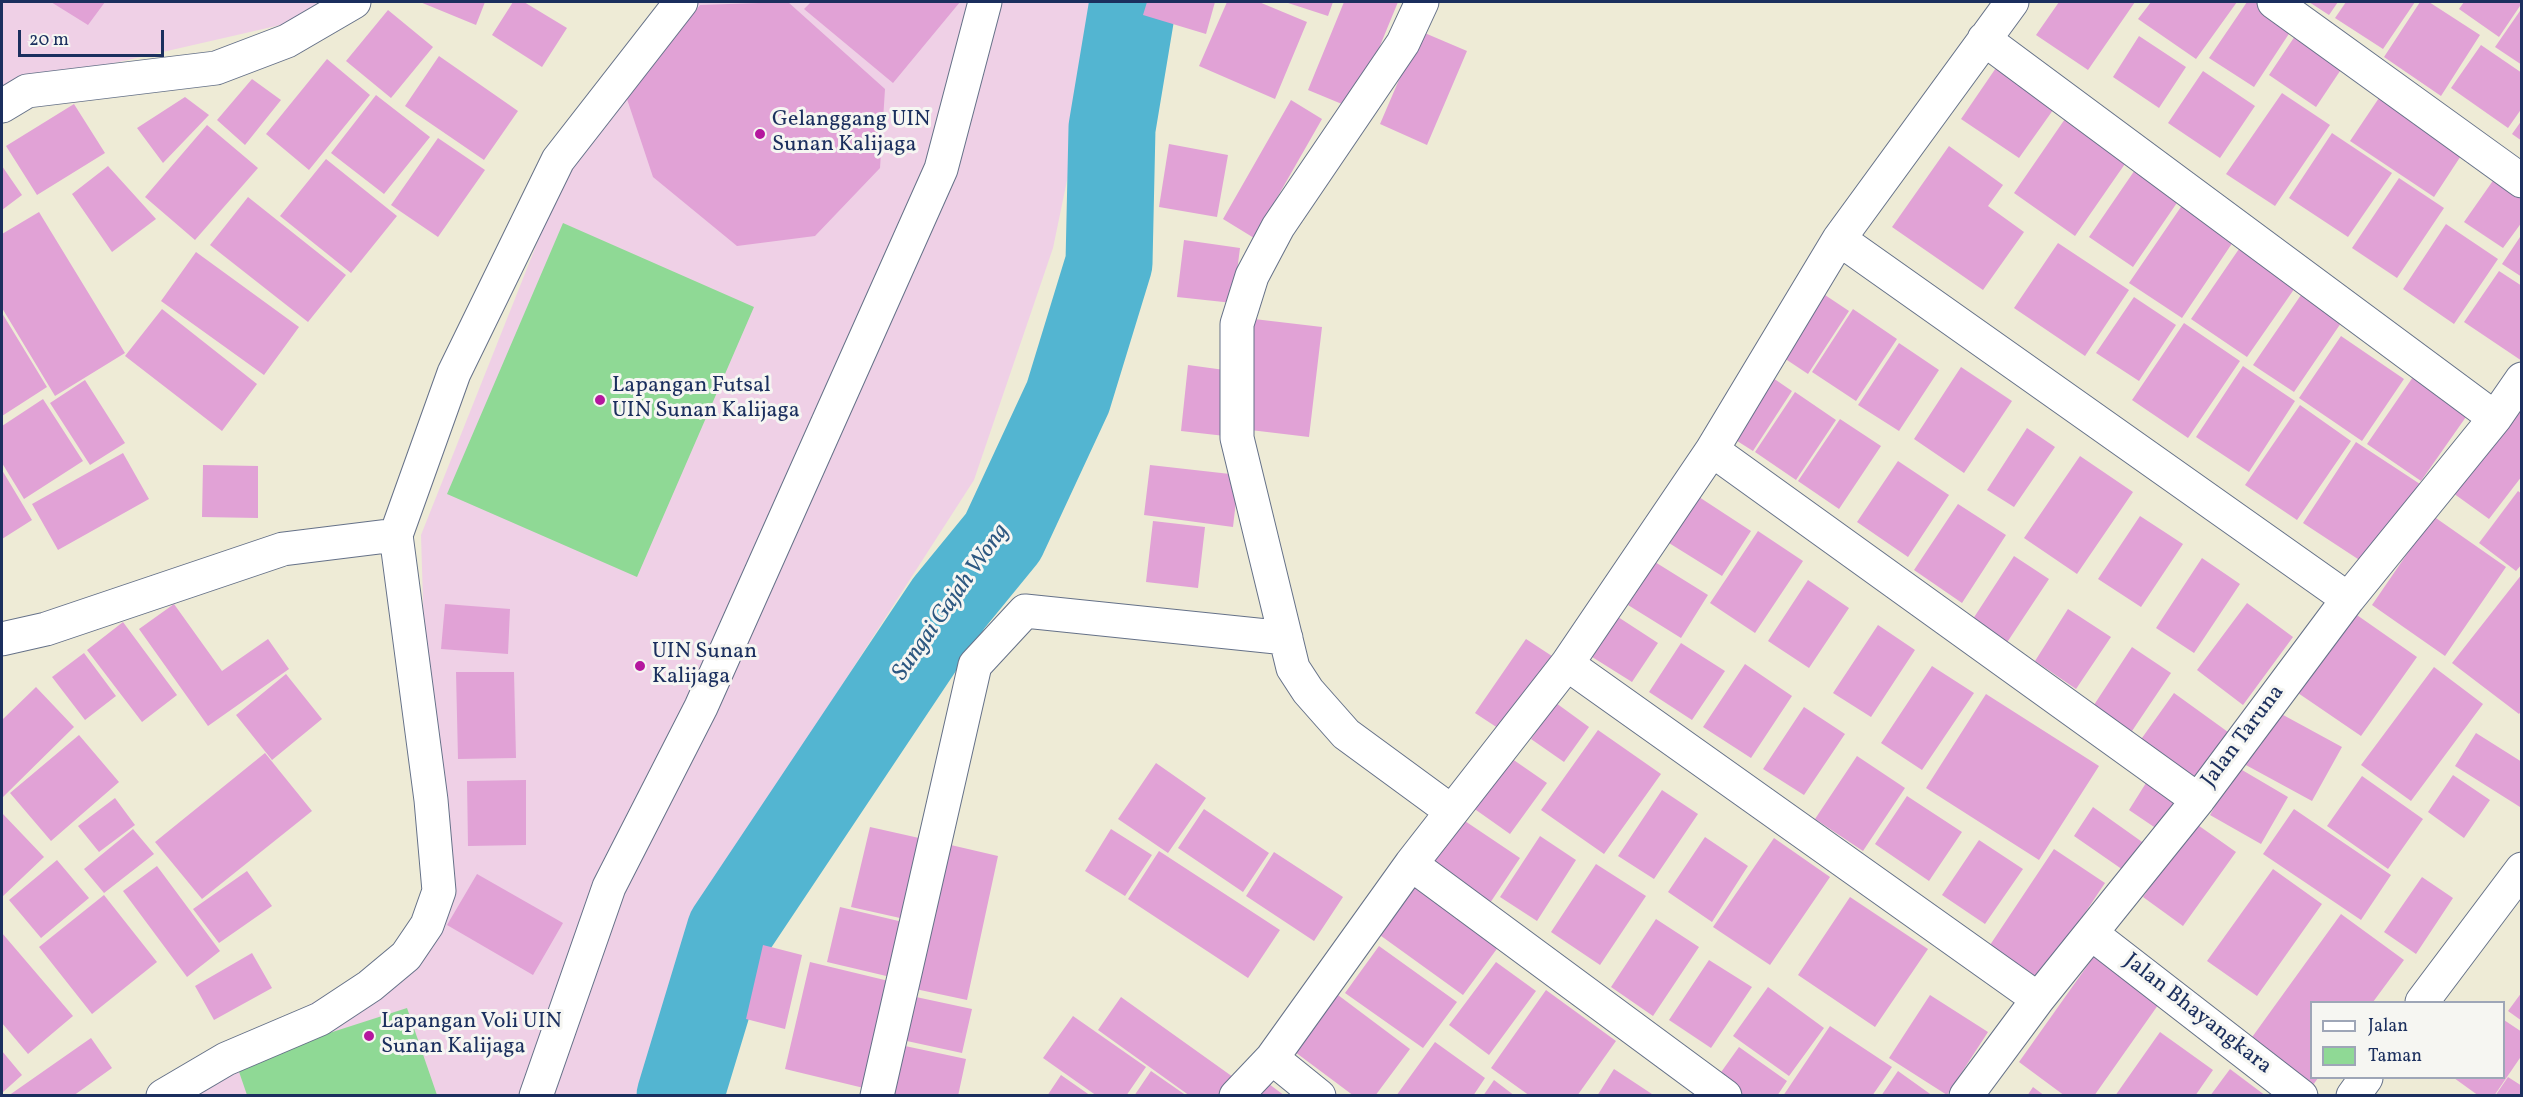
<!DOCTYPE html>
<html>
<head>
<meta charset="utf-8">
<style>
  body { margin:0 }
  #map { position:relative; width:2523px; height:1097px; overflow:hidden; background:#eeebd6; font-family:Vollkorn,serif }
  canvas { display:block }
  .frame { position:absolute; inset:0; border:3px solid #1b2f5e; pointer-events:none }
  .legend { position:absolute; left:2310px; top:1001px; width:195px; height:78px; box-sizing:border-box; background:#f6f6f2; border:2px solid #9ea6b7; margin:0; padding:8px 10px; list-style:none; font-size:18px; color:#1b2f5e }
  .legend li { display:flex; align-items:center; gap:12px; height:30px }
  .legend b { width:30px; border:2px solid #9ea6b7 }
  .scale { position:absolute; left:18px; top:30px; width:146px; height:27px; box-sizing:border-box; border:3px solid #1b2f5e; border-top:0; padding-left:8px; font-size:18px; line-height:21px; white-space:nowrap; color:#1b2f5e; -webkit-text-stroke:4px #f6f6f2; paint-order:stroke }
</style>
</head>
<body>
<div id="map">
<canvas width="2523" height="1097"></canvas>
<div class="frame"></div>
<ul class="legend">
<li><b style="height:8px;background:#fff"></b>Jalan</li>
<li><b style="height:16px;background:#8fd995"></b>Taman</li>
</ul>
<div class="scale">20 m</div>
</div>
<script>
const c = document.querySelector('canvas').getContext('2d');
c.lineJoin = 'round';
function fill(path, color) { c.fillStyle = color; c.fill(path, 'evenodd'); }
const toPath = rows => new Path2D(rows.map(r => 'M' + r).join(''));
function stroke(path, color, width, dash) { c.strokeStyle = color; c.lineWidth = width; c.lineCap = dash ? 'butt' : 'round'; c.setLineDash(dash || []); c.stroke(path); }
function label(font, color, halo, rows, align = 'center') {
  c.font = font + ' Vollkorn,serif'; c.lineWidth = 6; c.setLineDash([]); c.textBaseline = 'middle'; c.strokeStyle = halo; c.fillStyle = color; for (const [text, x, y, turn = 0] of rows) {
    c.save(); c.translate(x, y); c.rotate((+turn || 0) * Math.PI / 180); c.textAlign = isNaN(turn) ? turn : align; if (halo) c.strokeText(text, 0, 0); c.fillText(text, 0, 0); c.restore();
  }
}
fill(toPath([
  [2,2,318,2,298,21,23,84,2,98],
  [699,2,1104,2,1053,248,974,480,770,797,643,1095,154,1096,433,932,421,535,559,188,680,18]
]), '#efd0e6');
fill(toPath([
  [563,223,754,307,637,577,447,494],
  [407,1008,437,1095,247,1095,236,1063]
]), '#8fd995');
stroke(toPath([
  [680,1096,730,931,949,603,1003,537,1068,397,1109,263,1112,128,1133,2]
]), '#53b5d1', 87);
fill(toPath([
  [51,2,105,2,88,25],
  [420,2,485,2,476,25],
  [513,2,524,2,567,28,542,67,492,35],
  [788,2,885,89,880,168,815,236,737,246,653,177,627,99,700,5],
  [811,2,960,2,893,83,804,9],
  [1147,2,1215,2,1206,34,1143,15],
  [1227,2,1259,2,1307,22,1275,99,1199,66],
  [1285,2,1333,2,1328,16],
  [1344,2,1398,2,1354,109,1308,90],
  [2059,2,2135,2,2088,70,2036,35],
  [2151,2,2237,2,2196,59,2138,19],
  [2247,2,2264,2,2296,23,2254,87,2209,58],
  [2309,2,2338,2,2329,15],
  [2346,2,2415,2,2383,49,2335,18],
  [2420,2,2429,2,2480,35,2441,96,2384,57],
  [2464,2,2522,2,2522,3,2499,37,2459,9],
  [2522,8,2522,65,2495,47],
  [388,10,433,47,391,98,346,61],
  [2299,30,2346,62,2316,107,2269,75],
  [1420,31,1467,51,1427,145,1380,124],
  [2139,36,2186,67,2159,108,2113,77],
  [2481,45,2522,73,2522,108,2508,128,2451,88],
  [439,56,518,111,484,160,405,106],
  [327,59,370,95,309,170,266,134],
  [2000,62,2058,103,2019,158,1961,119],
  [2203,71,2255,106,2220,158,2168,123],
  [252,79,281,100,245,145,217,120],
  [2385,89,2468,145,2434,197,2350,141],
  [2282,93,2330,125,2275,206,2226,174],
  [376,95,430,137,384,194,331,153],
  [185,97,209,115,163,163,137,128],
  [1291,100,1322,119,1254,238,1223,219],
  [74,104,105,153,37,195,6,146],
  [2067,116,2129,158,2075,236,2014,193],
  [2522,120,2522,141,2512,134],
  [207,125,258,168,195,240,145,197],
  [2332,133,2392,173,2348,237,2289,198],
  [438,138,485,170,438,237,391,205],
  [1169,144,1228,155,1217,217,1159,207],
  [1949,146,2003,185,1988,206,2024,232,1983,290,1892,227],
  [326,159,397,216,351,273,280,216],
  [2139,164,2183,194,2133,267,2089,237],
  [2,166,22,195,2,210],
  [108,166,156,219,112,252,72,194],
  [2499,172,2522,188,2522,222,2503,248,2464,222],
  [2399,178,2444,208,2397,278,2352,248],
  [248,197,346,275,308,322,210,245],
  [2187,198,2239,233,2182,318,2129,283],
  [39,212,125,353,55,396,2,308,2,234],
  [2446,224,2498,259,2454,324,2403,289],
  [2522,234,2522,277,2502,264],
  [1184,240,1240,248,1233,303,1177,297],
  [2058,243,2129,290,2085,356,2014,308],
  [2241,246,2297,285,2247,357,2191,319],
  [196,252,299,327,264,375,161,301],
  [2499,271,2522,286,2522,361,2464,322],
  [1822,293,1849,311,1808,374,1781,356],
  [2301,295,2341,323,2294,392,2253,365],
  [2134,297,2176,325,2139,381,2096,353],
  [162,309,257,384,222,431,125,356],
  [1853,309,1897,339,1856,401,1812,372],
  [2,313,47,387,2,416],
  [1254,319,1322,327,1309,437,1242,429],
  [2184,323,2240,361,2188,438,2132,400],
  [2341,336,2404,379,2362,441,2299,398],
  [1899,343,1939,370,1899,431,1858,405],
  [1188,365,1232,371,1225,436,1181,431],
  [2243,366,2295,401,2249,472,2196,437],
  [1961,367,2012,401,1964,473,1914,439],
  [2413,377,2468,414,2421,481,2367,444],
  [1773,378,1792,391,1753,451,1734,439],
  [85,380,125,443,90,465,50,403],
  [1795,392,1836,420,1796,480,1755,452],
  [43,399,83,461,24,499,2,463,2,426],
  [2522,403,2522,476,2489,519,2453,493],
  [2300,405,2351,441,2297,520,2245,485],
  [1840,419,1881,446,1839,509,1798,481],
  [2027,428,2055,447,2014,507,1987,490],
  [2356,442,2420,484,2367,565,2303,523],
  [123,453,149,499,58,550,32,504],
  [2080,456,2133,492,2077,574,2024,538],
  [1898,461,1949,495,1908,557,1857,522],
  [203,465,258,466,258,518,202,517],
  [1150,465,1239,475,1233,527,1144,515],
  [2,470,32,520,2,539],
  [2518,491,2522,494,2522,564,2516,571,2479,543],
  [1699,497,1751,531,1722,576,1669,543],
  [1958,504,2006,535,1962,603,1914,570],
  [2140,516,2183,544,2141,607,2098,579],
  [2433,516,2506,567,2445,656,2372,605],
  [1153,521,1205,527,1198,588,1146,582],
  [1758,531,1803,561,1755,633,1710,603],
  [2014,556,2049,579,2006,644,1971,622],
  [2202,558,2240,584,2194,653,2156,628],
  [1655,562,1708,595,1681,638,1628,605],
  [2522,574,2522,710,2519,714,2452,663],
  [1808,580,1849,608,1809,668,1768,641],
  [2247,603,2293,637,2243,705,2197,670],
  [174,604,222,671,268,639,289,669,208,726,139,629],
  [445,604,510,609,508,654,441,649],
  [2068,609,2111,637,2076,689,2035,661],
  [2354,613,2417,657,2361,736,2298,693],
  [1615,615,1658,643,1632,682,1589,655],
  [123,622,177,695,142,722,87,650],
  [1878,625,1915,650,1871,717,1833,693],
  [1526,639,1558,660,1507,734,1475,713],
  [1681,643,1725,671,1692,720,1649,692],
  [2132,647,2171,673,2130,734,2092,708],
  [84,653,116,696,85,720,52,677],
  [1745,664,1792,696,1751,758,1703,727],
  [1932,666,1974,693,1922,770,1881,743],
  [2434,667,2483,704,2411,801,2361,765],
  [456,672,514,672,516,758,458,759],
  [286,674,322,719,272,760,236,715],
  [36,687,74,727,2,798,2,720],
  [2174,693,2228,732,2192,784,2137,745],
  [1986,694,2099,766,2039,860,1926,788],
  [1556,703,1589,727,1564,762,1531,739],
  [1804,707,1845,734,1804,795,1763,769],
  [2274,710,2342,747,2312,801,2244,764],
  [1598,730,1661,774,1604,854,1541,810],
  [2476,733,2522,762,2520,807,2455,766],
  [79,735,119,782,51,841,10,793],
  [265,753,312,811,202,899,155,842],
  [1505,754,1547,783,1510,834,1469,805],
  [1857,756,1905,788,1863,851,1815,819],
  [1156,763,1206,798,1168,853,1118,819],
  [2237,767,2288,797,2261,844,2210,815],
  [2453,775,2490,800,2464,838,2428,812],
  [2362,776,2423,819,2388,869,2327,826],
  [526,780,526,845,468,846,467,781],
  [2146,783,2178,804,2160,831,2129,810],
  [1662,790,1698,814,1654,879,1618,856],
  [1907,796,1962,832,1929,881,1875,844],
  [115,798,135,825,99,852,78,826],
  [2093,807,2145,844,2126,872,2074,836],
  [1204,809,1269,853,1243,892,1178,848],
  [2294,809,2391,875,2361,920,2263,854],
  [2,813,44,857,2,897],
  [1456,815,1520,858,1490,903,1426,861],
  [2195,823,2236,852,2183,926,2143,897],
  [870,827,928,840,909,920,851,907],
  [133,829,154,854,104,893,84,869],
  [1111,829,1152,855,1125,896,1085,871],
  [1540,836,1576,860,1537,921,1500,897],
  [1705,837,1748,866,1712,922,1668,892],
  [1774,838,1830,877,1770,965,1713,927],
  [1979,840,2023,869,1985,924,1942,895],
  [938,842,998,856,967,1000,906,987],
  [2054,849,2105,883,2038,983,1988,948],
  [1159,851,1280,930,1248,978,1128,899],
  [1274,852,1343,897,1314,941,1246,896],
  [57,860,89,898,41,938,9,900],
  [1596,864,1646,896,1600,965,1551,932],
  [157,866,220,951,187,977,123,891],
  [2273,869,2322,904,2257,996,2207,961],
  [247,871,272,906,219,943,193,909],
  [477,874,563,923,533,975,447,925],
  [2422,877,2453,898,2416,954,2384,932],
  [1413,883,1499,946,1463,995,1377,933],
  [104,895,157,962,92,1014,39,947],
  [1850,897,1928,949,1875,1027,1798,975],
  [840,907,911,924,899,979,827,962],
  [2341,914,2404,960,2373,1002,2312,1002,2312,1078,2318,1078,2313,1085,2250,1040],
  [1656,919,1699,947,1653,1016,1611,987],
  [2,933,73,1016,28,1054,2,1023],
  [763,945,802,955,785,1029,746,1019],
  [1379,946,1457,1002,1423,1048,1345,993],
  [2097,952,2163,998,2094,1096,2065,1096,2019,1062],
  [252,953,272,988,214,1020,195,986],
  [1709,960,1752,987,1711,1048,1669,1020],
  [810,962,897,983,872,1090,785,1069],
  [1496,962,1536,991,1489,1055,1449,1025],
  [1768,987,1824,1028,1789,1076,1733,1036],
  [1546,990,1616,1041,1577,1096,1530,1096,1491,1068],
  [2522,992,2522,1021,2508,1011],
  [902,994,972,1009,962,1053,893,1038],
  [1338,995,1410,1049,1375,1096,1354,1096,1295,1052],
  [1930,995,1988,1032,1947,1095,1889,1058],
  [1121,997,1233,1077,1220,1096,1190,1096,1098,1030],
  [1073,1016,1146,1067,1126,1096,1097,1096,1043,1058],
  [2504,1020,2522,1032,2522,1055,2494,1096,2479,1096,2454,1078,2504,1078],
  [1830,1026,1892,1067,1872,1096,1783,1096],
  [2160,1032,2213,1070,2195,1096,2115,1096],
  [91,1038,112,1068,73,1096,8,1096],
  [1435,1042,1485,1078,1473,1096,1396,1096],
  [891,1043,966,1059,958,1096,899,1096,881,1091],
  [1739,1047,1787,1081,1777,1096,1734,1096,1714,1082],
  [2,1051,22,1075,2,1093],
  [1614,1069,1655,1096,1597,1096],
  [2230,1069,2266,1096,2210,1096],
  [1151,1071,1187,1096,1134,1096],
  [1898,1071,1933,1096,1881,1096],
  [1061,1075,1091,1096,1047,1096],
  [2508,1077,2522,1086,2522,1096,2495,1096],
  [1494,1080,1515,1096,1483,1096],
  [1265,1081,1285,1096,1256,1096],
  [2033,1087,2045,1096,2027,1096]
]), '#e1a2d6');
const minor = toPath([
  [1422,2,1403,43,1278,227,1252,276,1237,324,1237,438,1293,668,1308,691,1346,734,1451,811],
  [2274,2,2522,181],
  [1984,39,2495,418],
  [2,106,27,91,216,68,287,41,354,2],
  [1839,239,2348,599],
  [1712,450,2198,800],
  [2,639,46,629,283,549,396,535],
  [1567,664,2038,999],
  [1411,864,1725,1096],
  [2092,934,2301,1096],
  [2422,1002,2522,869],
  [1272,1058,1319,1096],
  [163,1096,226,1059,320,1019,370,986,406,956,427,925,439,891,431,800,396,535,454,373,558,160,681,2],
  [536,1096,609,887,701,707,941,169,985,2],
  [877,1096,975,665,1025,611,1286,638],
  [1236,1096,1272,1058,1411,864,1567,664,1712,450,1839,239,2012,2],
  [1966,1096,2038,999,2198,800,2348,599,2495,418,2522,379],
  [2353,1096,2366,1078]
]);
stroke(minor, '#657188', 35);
stroke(minor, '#fff', 33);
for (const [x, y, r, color] of [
  [760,134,6,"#b5179e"],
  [600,400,6,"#b5179e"],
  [640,666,6,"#b5179e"],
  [369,1036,6,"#b5179e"]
]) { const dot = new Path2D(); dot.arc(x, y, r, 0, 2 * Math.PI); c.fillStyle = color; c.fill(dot); stroke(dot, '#f6f6f2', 2); }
label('22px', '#1b2f5e', '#f6f6f2', [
  ["Gelanggang UIN",772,121],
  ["Sunan Kalijaga",772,146],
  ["Lapangan Futsal",612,387],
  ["UIN Sunan Kalijaga",612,412],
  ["UIN Sunan",652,653],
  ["Kalijaga",652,678],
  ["Lapangan Voli UIN",381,1023],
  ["Sunan Kalijaga",381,1048]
], 'left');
label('22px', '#1b2f5e', '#f6f6f2', [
  ["Jalan Taruna",2244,737,-53],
  ["Jalan Bhayangkara",2197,1015,38]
]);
label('italic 24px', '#2c5780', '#f6f6f2', [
  ["Sungai Gajah Wong",952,603,-55]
]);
</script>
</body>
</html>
